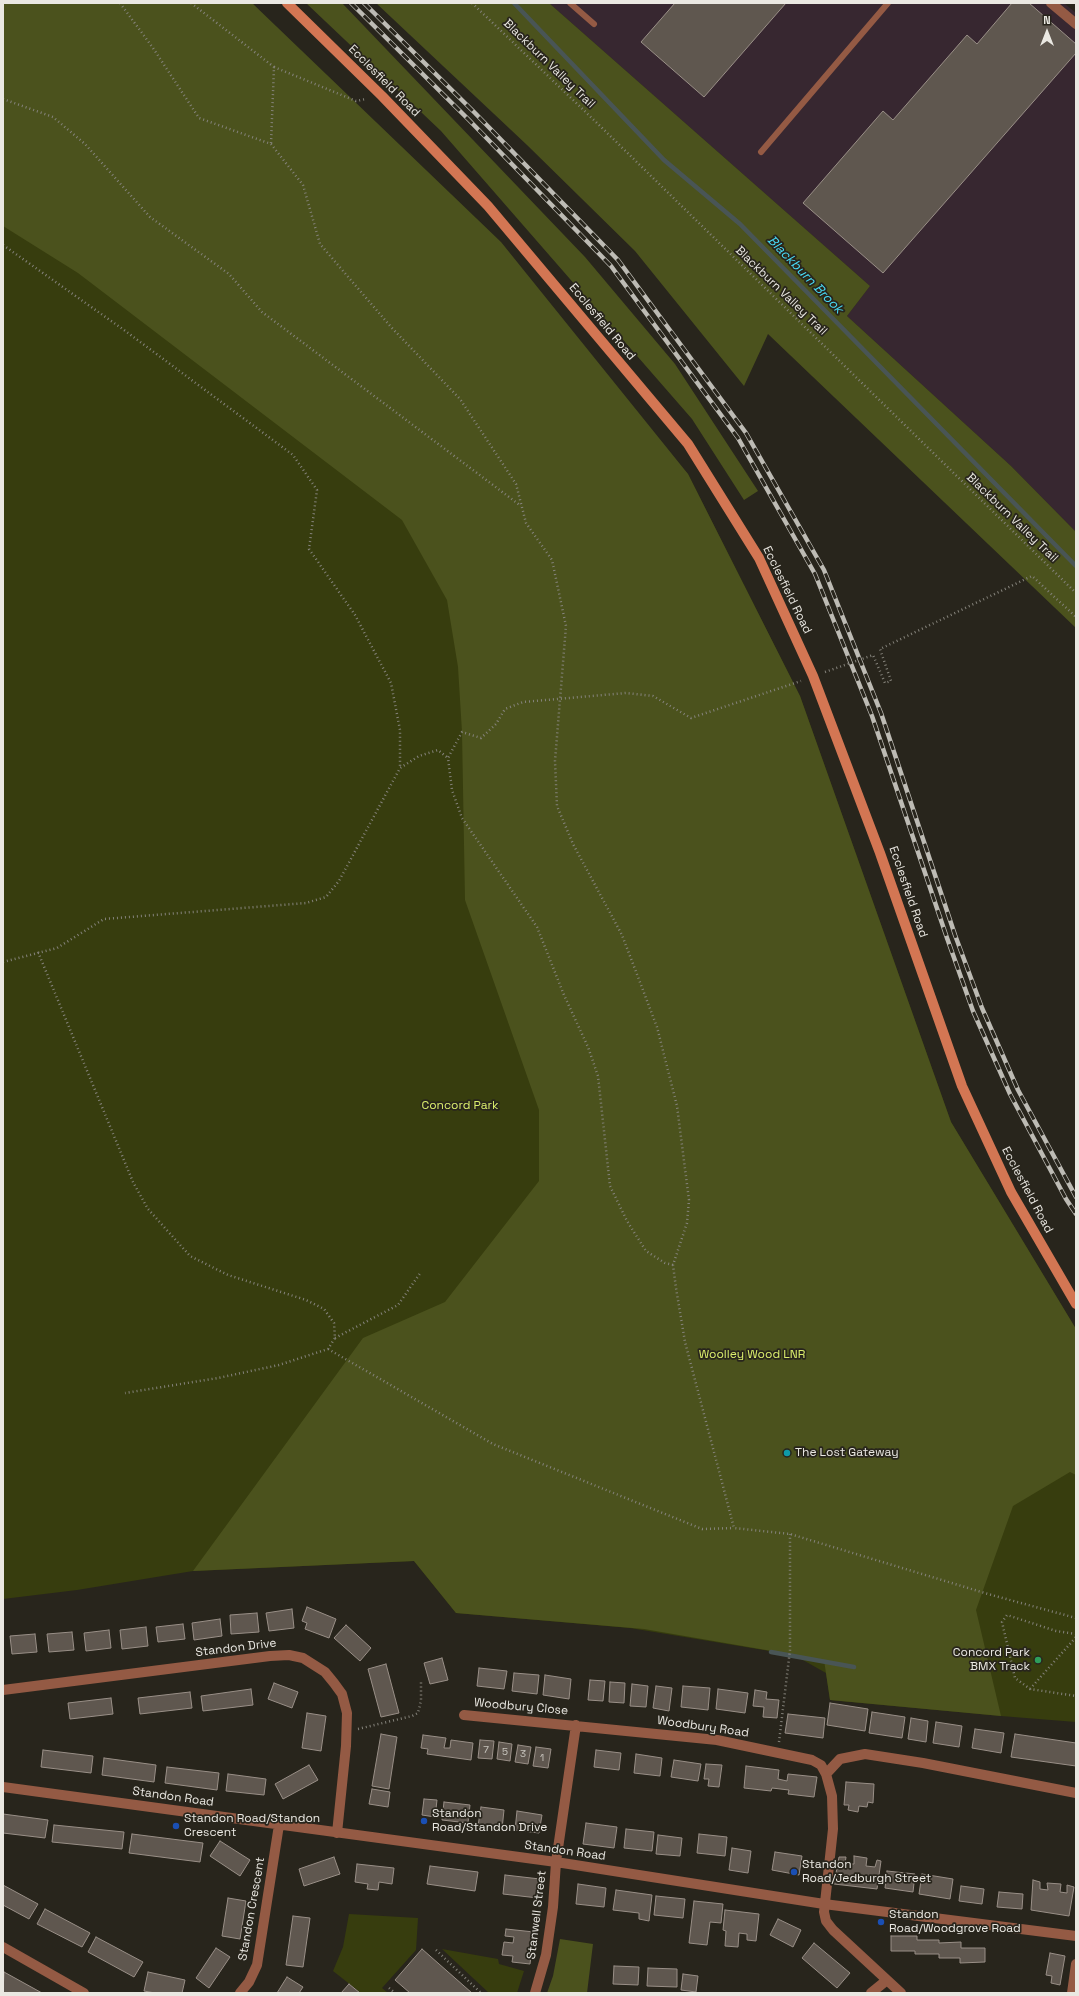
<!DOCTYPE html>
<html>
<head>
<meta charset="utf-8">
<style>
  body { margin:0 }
  #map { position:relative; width:1079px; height:1996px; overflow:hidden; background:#28251c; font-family:"Space Grotesk",sans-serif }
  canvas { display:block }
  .frame { position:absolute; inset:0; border:4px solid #eae8e2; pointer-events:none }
  .north { position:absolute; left:1027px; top:12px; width:40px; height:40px; -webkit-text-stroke:3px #28251c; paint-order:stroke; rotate:0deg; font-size:11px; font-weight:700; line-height:16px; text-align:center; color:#eae8e2 }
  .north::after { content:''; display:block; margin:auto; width:14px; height:18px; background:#eae8e2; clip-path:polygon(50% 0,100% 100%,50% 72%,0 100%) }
</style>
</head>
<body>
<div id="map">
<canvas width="1079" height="1996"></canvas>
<div class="frame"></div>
<div class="north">N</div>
</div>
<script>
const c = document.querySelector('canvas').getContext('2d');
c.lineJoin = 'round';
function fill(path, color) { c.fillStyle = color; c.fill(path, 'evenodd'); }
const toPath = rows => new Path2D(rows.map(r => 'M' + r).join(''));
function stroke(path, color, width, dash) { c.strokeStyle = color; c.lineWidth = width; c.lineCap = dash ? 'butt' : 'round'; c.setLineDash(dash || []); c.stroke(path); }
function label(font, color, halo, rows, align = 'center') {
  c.font = font + ' "Space Grotesk",sans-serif'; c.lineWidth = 3.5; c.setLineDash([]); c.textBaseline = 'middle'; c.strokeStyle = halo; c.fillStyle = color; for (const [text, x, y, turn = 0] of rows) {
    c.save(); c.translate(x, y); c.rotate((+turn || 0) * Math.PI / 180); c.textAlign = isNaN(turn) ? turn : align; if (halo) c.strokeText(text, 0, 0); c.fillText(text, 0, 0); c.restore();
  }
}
fill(toPath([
  [549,3,1064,3,1076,13,1076,532,1011,466,847,316,870,286]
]), '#372730');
fill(toPath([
  [3,3,252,3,688,474,800,696,951,1122,1076,1329,1076,1722,1001,1716,830,1700,826,1673,794,1655,630,1628,456,1613,414,1561,193,1571,77,1590,3,1599],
  [349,1914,418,1918,416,1950,382,1988,388,1993,361,1993,333,1971,343,1947],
  [442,1949,498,1959,499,1964,524,1971,517,1993,489,1993]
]), '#373d0e');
fill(toPath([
  [3,3,252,3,501,242,688,474,800,696,951,1122,1076,1329,1076,1475,1070,1472,1013,1506,976,1610,1001,1716,830,1700,824,1660,644,1629,456,1613,414,1561,193,1571,363,1338,445,1302,539,1181,539,1110,465,900,462,732,458,667,447,600,402,520,78,273,3,226],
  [306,3,342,3,585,257,675,364,758,491,744,500,692,419,441,131],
  [376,3,549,3,870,286,847,316,1011,466,1076,532,1076,628,768,334,744,386,635,251,527,145],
  [560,1939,593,1944,587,1993,547,1993,553,1976]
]), '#4b521d');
stroke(toPath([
  [514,3,664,160,740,224,1076,566],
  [771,1652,854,1667]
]), '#495555', 4.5);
const building = toPath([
  [675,3,786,3,704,97,641,42,675,3],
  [1012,3,1029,3,1076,44,1076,53,883,273,803,203,883,111,893,120,967,35,977,44,1012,3],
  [307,1607,336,1619,329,1638,305,1629,307,1623,302,1621,307,1607],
  [292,1609,294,1628,269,1631,266,1613,292,1609],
  [257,1613,259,1632,231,1634,230,1615,257,1613],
  [220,1619,222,1636,194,1640,192,1623,220,1619],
  [183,1624,185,1639,158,1642,156,1627,183,1624],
  [346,1625,371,1648,360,1661,334,1638,346,1625],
  [146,1627,148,1646,122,1649,120,1630,146,1627],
  [109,1630,111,1648,86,1651,84,1633,109,1630],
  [72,1632,74,1650,49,1652,47,1634,72,1632],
  [35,1634,37,1652,12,1654,10,1636,35,1634],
  [442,1658,448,1680,430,1684,424,1663,442,1658],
  [386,1664,399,1713,381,1717,368,1669,386,1664],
  [479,1668,507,1671,504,1689,477,1686,479,1668],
  [514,1673,539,1675,537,1694,512,1691,514,1673],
  [545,1675,571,1679,569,1699,543,1695,545,1675],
  [590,1680,605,1681,603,1701,588,1700,590,1680],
  [610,1682,625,1683,624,1703,609,1702,610,1682],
  [274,1683,298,1692,292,1708,268,1699,274,1683],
  [632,1684,648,1686,646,1707,630,1706,632,1684],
  [656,1686,672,1688,669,1711,653,1708,656,1686],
  [683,1686,710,1688,708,1710,681,1707,683,1686],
  [251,1689,253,1705,203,1711,201,1696,251,1689],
  [718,1689,748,1693,745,1713,716,1709,718,1689],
  [755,1690,767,1692,766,1699,779,1700,777,1718,763,1717,764,1707,753,1706,755,1690],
  [190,1692,192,1708,140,1714,138,1698,190,1692],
  [111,1698,113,1714,70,1719,68,1703,111,1698],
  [830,1703,868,1709,865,1731,827,1725,830,1703],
  [872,1712,905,1717,902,1738,869,1733,872,1712],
  [307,1713,326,1716,321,1751,302,1748,307,1713],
  [788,1714,825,1718,823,1738,785,1733,788,1714],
  [911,1718,928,1721,926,1742,908,1739,911,1718],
  [936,1722,962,1726,959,1747,933,1743,936,1722],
  [975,1729,1004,1733,1001,1753,972,1748,975,1729],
  [381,1734,397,1737,389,1789,372,1786,381,1734],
  [1015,1734,1076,1743,1076,1766,1011,1757,1015,1734],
  [423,1735,446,1738,444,1748,450,1748,451,1740,473,1743,471,1760,427,1754,428,1749,421,1748,423,1735],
  [480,1740,494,1741,492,1759,478,1758,480,1740],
  [499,1742,512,1744,510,1761,497,1759,499,1742],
  [518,1745,531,1747,528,1764,515,1762,518,1745],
  [536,1747,551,1749,548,1768,533,1766,536,1747],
  [43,1750,93,1756,91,1773,41,1767,43,1750],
  [596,1750,621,1753,619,1770,594,1767,596,1750],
  [636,1754,662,1758,660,1776,634,1773,636,1754],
  [104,1758,156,1765,154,1782,102,1775,104,1758],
  [674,1760,701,1764,698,1781,671,1777,674,1760],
  [706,1764,722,1765,719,1787,708,1786,709,1779,704,1779,706,1764],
  [309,1765,318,1780,283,1799,275,1784,309,1765],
  [746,1766,779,1770,778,1779,787,1781,788,1774,817,1777,814,1797,788,1794,789,1790,772,1788,771,1791,744,1788,746,1766],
  [167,1767,219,1773,217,1790,165,1783,167,1767],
  [228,1774,266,1779,264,1795,226,1791,228,1774],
  [846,1782,874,1784,873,1803,868,1802,867,1807,859,1806,858,1812,848,1810,849,1805,844,1805,846,1782],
  [372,1789,390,1792,388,1807,369,1804,372,1789],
  [424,1799,437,1800,435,1817,422,1815,424,1799],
  [444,1802,470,1805,468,1823,442,1820,444,1802],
  [481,1807,504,1810,502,1829,478,1826,481,1807],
  [517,1811,542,1815,539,1833,515,1830,517,1811],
  [3,1814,48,1820,45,1838,3,1833,3,1814],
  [586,1823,617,1827,614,1848,583,1844,586,1823],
  [54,1825,124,1832,122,1849,52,1842,54,1825],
  [626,1829,654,1832,652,1851,624,1848,626,1829],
  [132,1834,203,1843,200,1862,129,1853,132,1834],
  [699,1834,727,1837,725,1856,697,1853,699,1834],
  [658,1835,682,1838,680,1856,656,1854,658,1835],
  [220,1841,250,1860,240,1876,210,1856,220,1841],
  [732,1848,751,1851,748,1873,729,1870,732,1848],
  [775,1852,802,1856,799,1875,772,1870,775,1852],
  [854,1856,867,1858,866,1866,875,1867,877,1860,881,1861,877,1889,834,1884,839,1857,846,1857,845,1864,854,1864,854,1856],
  [334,1857,340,1874,304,1886,299,1869,334,1857],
  [357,1864,394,1868,392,1884,379,1882,378,1890,367,1889,368,1884,355,1882,357,1864],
  [430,1866,478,1872,475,1891,427,1884,430,1866],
  [887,1871,915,1874,913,1892,885,1888,887,1871],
  [922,1874,953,1879,950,1899,919,1894,922,1874],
  [505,1875,540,1879,538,1898,503,1894,505,1875],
  [1033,1880,1040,1882,1040,1889,1048,1890,1047,1883,1061,1884,1060,1892,1067,1893,1067,1885,1074,1887,1069,1916,1031,1910,1033,1880],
  [578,1884,606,1888,604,1907,576,1904,578,1884],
  [3,1885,38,1904,29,1919,3,1905,3,1885],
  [961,1886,984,1889,982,1904,959,1901,961,1886],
  [616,1890,652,1895,649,1921,639,1919,639,1913,613,1910,616,1890],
  [999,1892,1023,1894,1022,1909,997,1907,999,1892],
  [656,1896,685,1899,683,1918,654,1915,656,1896],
  [228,1898,246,1901,240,1939,222,1936,228,1898],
  [694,1901,723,1904,721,1923,710,1922,707,1945,689,1943,694,1901],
  [45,1909,90,1933,82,1947,37,1924,45,1909],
  [725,1910,759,1914,756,1941,747,1940,747,1934,739,1933,738,1947,725,1946,726,1931,723,1930,725,1910],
  [293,1916,310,1918,303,1967,286,1965,293,1916],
  [778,1919,801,1930,793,1947,770,1935,778,1919],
  [506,1929,534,1932,530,1964,512,1962,513,1956,502,1955,504,1942,513,1943,514,1937,505,1936,506,1929],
  [891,1936,917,1936,917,1940,939,1940,939,1943,961,1942,961,1948,985,1948,985,1962,960,1963,960,1958,939,1958,939,1954,915,1954,915,1951,891,1951,891,1936],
  [96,1937,143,1962,134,1977,88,1952,96,1937],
  [814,1943,850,1973,837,1988,802,1958,814,1943],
  [216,1948,230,1957,209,1988,196,1978,216,1948],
  [422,1949,472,1993,410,1993,395,1980,422,1949],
  [1050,1953,1065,1956,1060,1985,1051,1983,1052,1976,1046,1975,1050,1953],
  [614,1966,639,1967,638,1985,613,1984,614,1966],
  [648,1968,677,1969,677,1987,647,1986,648,1968],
  [4,1972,42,1993,3,1993,4,1972],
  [148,1972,185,1980,182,1993,155,1993,144,1991,148,1972],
  [683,1974,698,1976,696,1992,681,1990,683,1974],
  [287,1977,303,1987,299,1993,277,1993,287,1977],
  [349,1984,360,1993,341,1993,349,1984]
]);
fill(building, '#5f574f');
stroke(building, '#998f87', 1);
stroke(toPath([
  [120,3,153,48,199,118,271,144,303,185,320,244,391,327,460,399,516,484,526,523,552,560,566,626,555,761,557,806,573,844,622,935,657,1027,677,1106,689,1200,687,1223,673,1265,676,1288,685,1342,734,1528,790,1534,988,1594,1076,1618],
  [191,3,274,67,271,144],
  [472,3,596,122,1076,593],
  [274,67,356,101,366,99],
  [3,99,53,117,85,144,150,217,229,274,262,312,521,506],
  [3,245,124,330,293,455,317,490,309,549,355,615,391,683,400,730,400,768],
  [825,672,873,655,885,683,891,681,880,649,1032,576,1076,617],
  [38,952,133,1182,148,1209,190,1256,228,1275,306,1300,324,1309,334,1323,335,1338,328,1349,279,1365,218,1378,125,1393],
  [3,962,57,948,104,919,306,903,326,897,339,881,400,768,419,756,438,750,448,758],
  [673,1265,665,1263,646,1251,627,1221,610,1186,598,1076,588,1047,564,995,537,927,462,818,452,790,448,758,462,732,481,738,496,724,505,709,523,702,626,693,653,696,691,718,801,681],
  [335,1338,398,1305,421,1272],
  [328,1349,493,1444,702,1529,734,1528],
  [1076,1634,1056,1631,1007,1615,1002,1622,1015,1678,1030,1689,1076,1696],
  [1030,1689,1076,1637],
  [358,1729,412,1716,418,1713,421,1701,421,1682],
  [779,1742,790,1650,790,1534],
  [436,1950,481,1993],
  [389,1988,395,1993]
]), '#85837b', 2.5, [1, 3]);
stroke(toPath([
  [570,3,594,24],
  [761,152,888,3]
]), '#945a44', 6);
stroke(toPath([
  [3,1690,270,1656,289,1655,303,1658,325,1672,334,1683,342,1694,347,1713,346,1746,337,1833],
  [464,1715,717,1740,812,1760,821,1765,826,1774,832,1796,833,1829,824,1912,826,1921,833,1930,901,1993],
  [826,1774,840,1759,865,1754,923,1763,1076,1793],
  [3,1787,556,1862,824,1904,1076,1936],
  [3,1947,84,1993],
  [240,1993,249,1982,257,1965,279,1825],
  [535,1993,546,1955,553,1907,556,1862,576,1725],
  [871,1993,887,1980],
  [1072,1993,1076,1964]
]), '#945a44', 10);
stroke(toPath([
  [1051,3,1076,24]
]), '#945a44', 10);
stroke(toPath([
  [287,3,382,96,488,206,688,444,759,558,813,676,880,853,962,1086,1011,1192,1076,1304]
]), '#d37653', 10);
const rail = toPath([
  [351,3,469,120,611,266,738,438,815,574,872,716,947,938,973,1011,1010,1094,1066,1199,1076,1214],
  [364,3,475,113,618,260,746,433,824,570,881,713,955,935,982,1008,1018,1090,1076,1197]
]);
stroke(rail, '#bdbbb4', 4.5);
stroke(rail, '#28251c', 3, [9]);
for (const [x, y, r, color] of [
  [787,1453,4,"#0f9aa8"],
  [1038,1660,4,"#2e9e5b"],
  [424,1821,4,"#1a4fb4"],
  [176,1826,4,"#1a4fb4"],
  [794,1872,4,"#1a4fb4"],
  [881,1922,4,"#1a4fb4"]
]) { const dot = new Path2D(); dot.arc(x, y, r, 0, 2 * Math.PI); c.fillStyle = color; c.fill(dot); stroke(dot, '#28251c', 1.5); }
label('10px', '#c7c4bd', null, [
  ["7",486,1750],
  ["5",505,1752],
  ["3",523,1754],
  ["1",542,1758]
]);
label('12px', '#eae8e2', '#28251c', [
  ["Blackburn Valley Trail",549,64,44],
  ["Ecclesfield Road",384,81,45],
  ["Blackburn Valley Trail",781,291,44],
  ["Ecclesfield Road",602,322,50],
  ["Blackburn Valley Trail",1012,518,44],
  ["Ecclesfield Road",787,590,64],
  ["Ecclesfield Road",908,892,71],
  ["Ecclesfield Road",1027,1190,62],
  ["Standon Drive",236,1648,-7],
  ["Woodbury Close",521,1707,5],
  ["Woodbury Road",703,1727,8],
  ["Standon Road",173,1797,8],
  ["Standon Road",565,1851,8],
  ["Standon Crescent",252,1909,-80],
  ["Stanwell Street",537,1915,-83]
]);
label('12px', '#dbee6c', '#28251c', [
  ["Concord Park",460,1106],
  ["Woolley Wood LNR",752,1355]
]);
label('12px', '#eae8e2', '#28251c', [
  ["The Lost Gateway",795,1453],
  ["Concord Park",1030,1653,"right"],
  ["BMX Track",1030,1667,"right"],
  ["Standon",432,1814],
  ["Road/Standon Drive",432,1828],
  ["Standon Road/Standon",184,1819],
  ["Crescent",184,1833],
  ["Standon",802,1865],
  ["Road/Jedburgh Street",802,1879],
  ["Standon",889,1915],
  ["Road/Woodgrove Road",889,1929]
], 'left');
label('italic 13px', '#48d9f3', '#28251c', [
  ["Blackburn Brook",805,275,46]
]);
</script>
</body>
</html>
